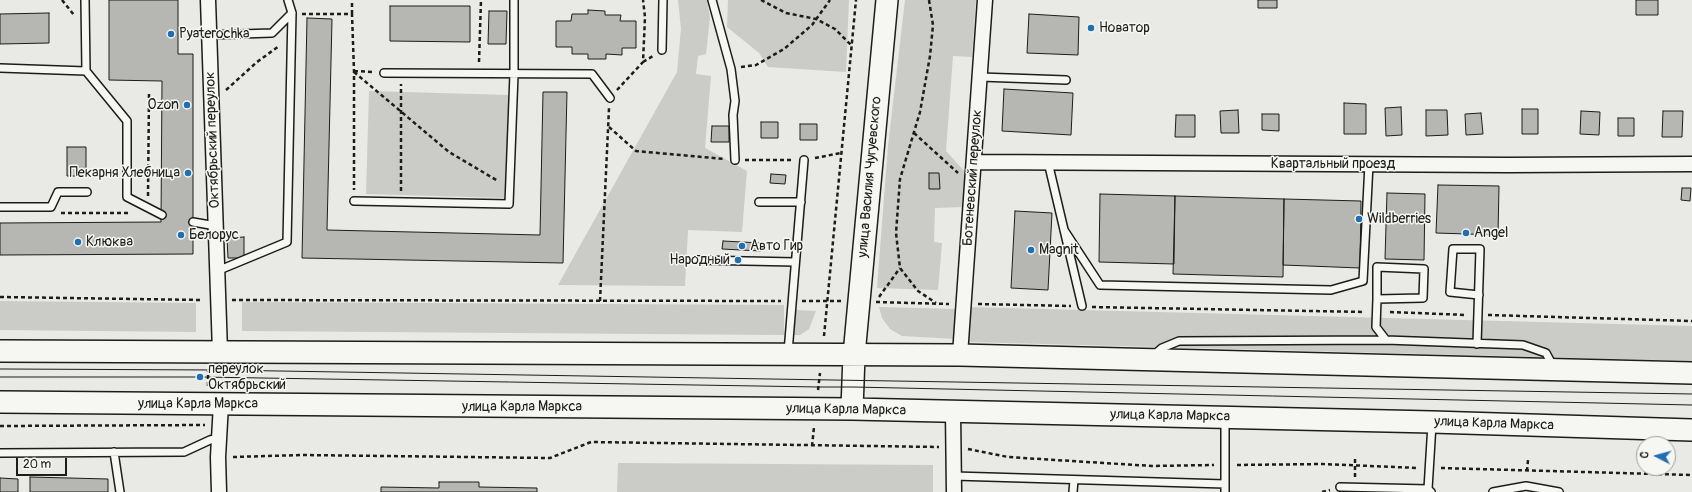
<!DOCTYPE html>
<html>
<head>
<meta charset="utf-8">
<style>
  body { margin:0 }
  #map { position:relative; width:1692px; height:492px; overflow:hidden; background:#e9e9e5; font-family:Pangolin,sans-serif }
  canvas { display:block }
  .north { position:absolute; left:1636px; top:436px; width:40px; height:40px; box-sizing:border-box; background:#f6f6f2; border:1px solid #9f9f9c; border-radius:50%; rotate:276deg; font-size:11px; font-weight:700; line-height:16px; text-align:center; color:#1c1c1c }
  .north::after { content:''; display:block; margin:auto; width:14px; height:18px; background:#1f6fb2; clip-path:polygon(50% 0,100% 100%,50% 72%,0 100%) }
  .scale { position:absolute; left:16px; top:458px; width:51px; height:18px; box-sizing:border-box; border:2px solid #1c1c1c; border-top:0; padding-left:5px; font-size:12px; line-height:14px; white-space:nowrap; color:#1c1c1c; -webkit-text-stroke:3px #f6f6f2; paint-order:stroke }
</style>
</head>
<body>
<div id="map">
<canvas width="1692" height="492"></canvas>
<div class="north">С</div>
<div class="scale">20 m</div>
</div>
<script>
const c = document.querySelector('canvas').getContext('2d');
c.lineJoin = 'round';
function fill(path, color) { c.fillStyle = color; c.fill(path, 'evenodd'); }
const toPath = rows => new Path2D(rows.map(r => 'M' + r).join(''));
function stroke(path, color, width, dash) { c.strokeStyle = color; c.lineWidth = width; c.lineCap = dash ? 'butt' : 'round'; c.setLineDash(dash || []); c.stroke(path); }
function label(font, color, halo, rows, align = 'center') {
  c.font = font + ' Pangolin,sans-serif'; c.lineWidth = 3; c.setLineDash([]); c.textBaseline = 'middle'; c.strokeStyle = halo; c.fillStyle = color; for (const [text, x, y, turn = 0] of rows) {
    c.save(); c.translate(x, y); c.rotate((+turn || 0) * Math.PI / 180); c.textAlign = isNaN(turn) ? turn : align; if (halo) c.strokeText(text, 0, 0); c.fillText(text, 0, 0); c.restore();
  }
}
fill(toPath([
  [678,0,707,0,710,18,706,54,698,56,696,74,711,76,705,148,747,171,742,232,688,230,685,286,558,285,677,72,681,29],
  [728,0,849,0,846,72,768,67,759,53,727,27],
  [905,0,976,0,972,57,953,56,946,151,965,172,963,207,935,208,934,242,942,243,938,290,877,288,888,146],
  [369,91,509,95,505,198,366,194],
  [0,301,196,303,196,332,0,330],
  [242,302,784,305,784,335,242,331],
  [879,307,957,309,956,339,902,336,890,329,882,318],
  [968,307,1692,326,1692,361,967,342],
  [796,310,816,311,809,329,800,335,794,335],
  [618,463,933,465,933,492,617,492]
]), '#cbcbc7');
const building = toPath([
  [109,0,178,0,178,54,193,54,193,254,0,255,0,223,161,222,162,81,109,80,109,0],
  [1258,0,1277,0,1277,8,1258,8,1258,0],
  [1636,0,1658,0,1658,15,1636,15,1636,0],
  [390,6,470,6,470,42,390,41,390,6],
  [588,10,605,11,605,15,621,15,620,21,636,21,636,48,622,48,622,55,606,54,606,59,588,59,588,54,572,54,572,47,556,47,556,21,571,21,572,14,588,14,588,10],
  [489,11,507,11,506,44,488,44,489,11],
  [49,13,49,43,0,44,0,14,49,13],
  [1029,14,1079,17,1078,55,1027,53,1029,14],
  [307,18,332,19,327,230,540,235,543,92,567,92,563,263,302,258,307,18],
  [1004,89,1073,93,1071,135,1002,131,1004,89],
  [1344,103,1366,104,1366,134,1344,134,1344,103],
  [1401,107,1402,135,1386,136,1385,108,1401,107],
  [1522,109,1538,109,1538,134,1522,134,1522,109],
  [1238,110,1239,133,1221,133,1220,111,1238,110],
  [1426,110,1447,110,1448,135,1426,136,1426,110],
  [1581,111,1600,112,1599,135,1580,134,1581,111],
  [1663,111,1683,111,1682,137,1662,137,1663,111],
  [1481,113,1483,134,1466,135,1465,114,1481,113],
  [1262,114,1279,114,1279,131,1262,130,1262,114],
  [1176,115,1195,115,1195,137,1175,137,1176,115],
  [1618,118,1634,118,1634,136,1618,136,1618,118],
  [761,122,778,122,778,138,761,138,761,122],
  [800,124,817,124,817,140,800,140,800,124],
  [712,126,729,126,729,142,711,142,712,126],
  [67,147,86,147,86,176,67,176,67,147],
  [929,173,939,173,940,189,929,189,929,173],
  [771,174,786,175,785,184,770,183,771,174],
  [1438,185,1499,186,1498,235,1436,233,1438,185],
  [1682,188,1691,188,1690,201,1681,200,1682,188],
  [1387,193,1425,194,1424,260,1385,259,1387,193],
  [1100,194,1175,196,1174,264,1099,262,1100,194],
  [1175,196,1284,199,1283,277,1173,274,1175,196],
  [1284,199,1361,201,1360,268,1283,265,1284,199],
  [1015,211,1052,213,1048,290,1011,288,1015,211],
  [244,237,244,258,228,258,227,238,244,237],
  [723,241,761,243,761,251,722,249,723,241],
  [30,477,108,479,108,492,30,492,30,477],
  [0,478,18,479,18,492,0,492,0,478],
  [439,482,479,482,479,487,537,488,537,492,381,492,381,487,439,488,439,482]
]);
fill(building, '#b6b6b3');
stroke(building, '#1c1c1c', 1);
const service = toPath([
  [85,0,86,71,127,121,127,197,162,215],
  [712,0,731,69,735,101,733,115,735,160],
  [209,35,272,33,292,13],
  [662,50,663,0],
  [0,68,86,71],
  [384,73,592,74,610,98],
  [980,77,1066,80],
  [1048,162,1082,306],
  [354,201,509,204,514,74,514,0],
  [759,202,801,202],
  [0,207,51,207,58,192,87,192],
  [193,222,216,226],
  [1064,230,1100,285,1331,290,1363,281,1369,164],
  [697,260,795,262],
  [217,271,287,242,292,13,288,0],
  [1377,299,1423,298,1424,269,1377,267,1377,299,1376,327,1386,340,1523,345,1546,353,1553,366],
  [1477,344,1480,249,1453,249,1450,292,1479,295],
  [788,352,804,160],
  [1154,355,1162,348,1179,341,1386,340],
  [1225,418,1225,484],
  [114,452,120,492],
  [0,453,184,452,210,440,219,438],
  [954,476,1225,484,1225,492],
  [1340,487,1428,489],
  [1073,492,1074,480],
  [1431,492,1428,489,1432,424],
  [1493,492,1526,486,1559,492]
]);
const minor = toPath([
  [208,0,220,352],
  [974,162,1508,165,1692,164],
  [960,355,985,0],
  [953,412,954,492],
  [219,492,218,457,221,404]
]);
const primary = toPath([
  [0,351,960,355,1692,373],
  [0,402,852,409,1432,422,1692,430],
  [852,409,854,355,887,0]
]);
stroke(service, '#1c1c1c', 10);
stroke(minor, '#1c1c1c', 17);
stroke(primary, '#1c1c1c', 24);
stroke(toPath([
  [62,0,74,15],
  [761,0,786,13,816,19,835,29,852,46],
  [929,0,933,25,930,56,920,112,900,179,896,233,900,268,918,291,936,303],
  [302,14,352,14,354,71,354,190],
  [352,14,352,0],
  [479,62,481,0],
  [643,62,653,56],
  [741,67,756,65,784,49,812,25,830,0],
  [354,71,373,72],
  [354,72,449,152,498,181],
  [226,90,257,62,279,46],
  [617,90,643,62,645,17,643,0],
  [609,127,636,151,724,159],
  [914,133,958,173],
  [815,158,841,153],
  [745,160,792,160],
  [401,191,401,84],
  [148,196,149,94],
  [61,213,130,213],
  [0,297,203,300],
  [879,297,900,268],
  [232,300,781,301],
  [600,301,609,108],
  [802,301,841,301],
  [876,302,949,304],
  [978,304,1071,306],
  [1092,307,1365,312],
  [1390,312,1467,315],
  [1488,315,1692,321],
  [824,336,856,0],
  [208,386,208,371],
  [818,390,820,373],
  [0,426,205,425],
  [812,446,814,427],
  [968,449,1008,457,1152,466,1214,465],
  [233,457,302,455,550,458,591,442,939,447],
  [1237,465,1322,464,1418,468],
  [1441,468,1692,475],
  [1527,471,1528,460],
  [1355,477,1355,457],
  [1322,492,1330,490]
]), '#1c1c1c', 2.5, [4, 3]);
stroke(service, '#f6f6f2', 7);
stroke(minor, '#f6f6f2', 14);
stroke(primary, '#f6f6f2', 21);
stroke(toPath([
  [0,369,218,370,1692,394],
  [0,377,200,377,819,387,853,387,1692,405]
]), '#1c1c1c', 1);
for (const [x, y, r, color] of [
  [1091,28,4,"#1f6fb2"],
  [171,34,4,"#1f6fb2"],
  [187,105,4,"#1f6fb2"],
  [188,173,4,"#1f6fb2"],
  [1359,219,4,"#1f6fb2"],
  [1466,233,4,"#1f6fb2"],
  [181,235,4,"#1f6fb2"],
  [78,242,4,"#1f6fb2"],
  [742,246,4,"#1f6fb2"],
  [1031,250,4,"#1f6fb2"],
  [738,260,4,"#1f6fb2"],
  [200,377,4,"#1f6fb2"]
]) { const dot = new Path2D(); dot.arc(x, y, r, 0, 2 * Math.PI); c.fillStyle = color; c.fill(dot); stroke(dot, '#f6f6f2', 1.5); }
label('14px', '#1c1c1c', '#f6f6f2', [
  ["Новатор",1099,28],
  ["Pyaterochka",179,34],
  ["Ozon",179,105,"right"],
  ["Пекарня Хлебница",180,173,"right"],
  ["Wildberries",1367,219],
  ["Angel",1474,233],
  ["Белорус",189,235],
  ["Клюква",86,242],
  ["Авто Гир",750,246],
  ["Magnit",1039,250],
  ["Народный",730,260,"right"],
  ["переулок",208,369],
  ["Октябрьский",208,385]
], 'left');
label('14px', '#1c1c1c', '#f6f6f2', [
  ["Октябрьский переулок",213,140,-92],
  ["Квартальный проезд",1333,164],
  ["улица Василия Чугуевского",870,177,-85],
  ["Ботеневский переулок",973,178,-86],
  ["улица Карла Маркса",198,404],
  ["улица Карла Маркса",522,407],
  ["улица Карла Маркса",846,410,1],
  ["улица Карла Маркса",1170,416,1],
  ["улица Карла Маркса",1494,424,2]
]);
</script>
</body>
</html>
